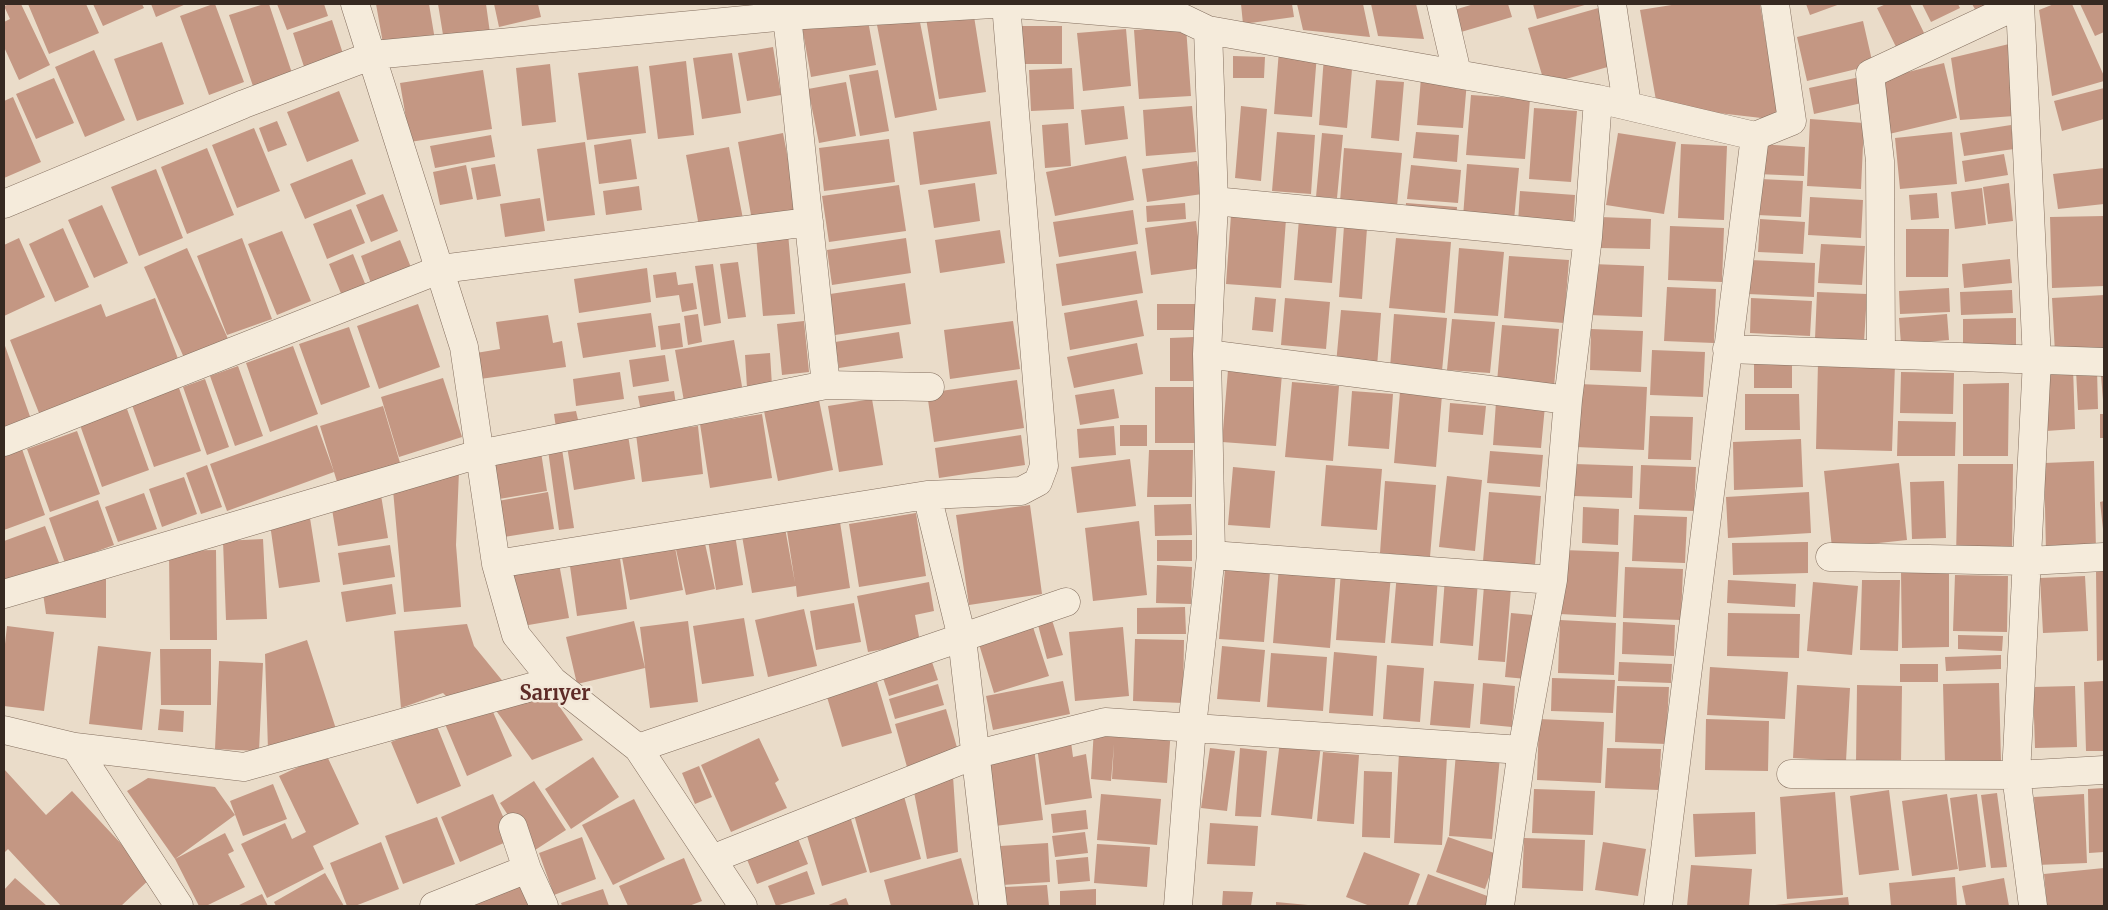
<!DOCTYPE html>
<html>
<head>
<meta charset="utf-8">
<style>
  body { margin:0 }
  #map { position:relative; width:2108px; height:910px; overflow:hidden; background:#eadcc9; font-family:Merriweather,serif }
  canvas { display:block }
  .frame { position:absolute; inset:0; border:5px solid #362921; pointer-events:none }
</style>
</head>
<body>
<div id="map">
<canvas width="2108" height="910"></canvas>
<div class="frame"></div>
</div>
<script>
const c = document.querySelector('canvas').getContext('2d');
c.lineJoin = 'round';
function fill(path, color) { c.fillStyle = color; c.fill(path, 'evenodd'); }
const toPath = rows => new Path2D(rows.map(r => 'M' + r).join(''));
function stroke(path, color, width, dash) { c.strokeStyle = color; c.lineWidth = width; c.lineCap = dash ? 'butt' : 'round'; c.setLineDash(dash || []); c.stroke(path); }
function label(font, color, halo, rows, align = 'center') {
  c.font = font + ' Merriweather,serif'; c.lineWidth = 5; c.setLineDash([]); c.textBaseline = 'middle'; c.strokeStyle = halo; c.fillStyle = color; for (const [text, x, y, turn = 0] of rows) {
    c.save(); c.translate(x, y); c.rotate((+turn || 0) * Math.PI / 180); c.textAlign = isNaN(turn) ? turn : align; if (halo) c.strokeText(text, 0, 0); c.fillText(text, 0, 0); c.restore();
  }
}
fill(toPath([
  [10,4,21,4,50,65,19,80,4,47,4,22,10,19,4,6],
  [28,4,86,4,99,33,49,54],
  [93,4,142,4,144,8,103,26],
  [151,4,186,4,156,17],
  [213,4,215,4,244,82,209,95,180,16],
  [264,4,269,4,294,79,255,92,229,15],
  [277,4,324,4,328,16,287,30],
  [376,4,429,4,435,40,384,49],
  [438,4,486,4,490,33,444,41],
  [494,4,538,4,541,17,499,27],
  [1241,4,1292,4,1294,17,1243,24],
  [1297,4,1363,4,1370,37,1303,30],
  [1371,4,1416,4,1424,39,1378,36],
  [1474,4,1508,4,1512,17,1461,32,1454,10],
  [1533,4,1588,4,1537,19],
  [1678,4,1760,4,1779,120,1657,106,1640,10],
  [1806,4,1840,4,1810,15],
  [1886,4,1910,4,1926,37,1898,51,1877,8],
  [1922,4,1958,4,1960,8,1931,22],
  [1972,4,1990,4,1976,11],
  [2054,4,2072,4,2104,76,2104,81,2052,96,2039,10],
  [2080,4,2104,4,2104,32,2095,36],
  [1602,7,1618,64,1545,85,1528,28],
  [973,10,986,92,939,99,926,18],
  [867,15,876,65,811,77,802,27],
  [919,17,937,110,895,118,877,25],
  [332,20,346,63,307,76,293,33],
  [1863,21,1873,65,1807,81,1797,37],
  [1021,26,1062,26,1062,64,1020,64],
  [1186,27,1191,96,1139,99,1134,30],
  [1126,29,1131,86,1083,91,1077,33],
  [162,42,184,104,137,121,114,59],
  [2009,44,2014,116,1960,120,1951,58],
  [773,47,781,95,747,101,738,53],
  [94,50,125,120,85,137,55,67],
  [1279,50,1317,54,1312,117,1274,114],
  [732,53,741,113,702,119,693,58],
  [1233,56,1265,57,1264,78,1233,78],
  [1324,56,1353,58,1347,128,1319,125],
  [686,61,694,135,658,139,649,66],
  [1944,63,1957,118,1889,134,1876,80],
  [550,64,556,122,522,126,516,68],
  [638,66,646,133,587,140,578,73],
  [1072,68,1074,109,1031,111,1029,70],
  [483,70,492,129,410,142,400,83],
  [878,70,889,131,860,136,849,75],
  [1860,77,1866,102,1814,114,1809,88],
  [54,78,74,123,36,139,16,94],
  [1421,78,1467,81,1463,128,1417,125],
  [1376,80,1404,82,1399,141,1371,138],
  [846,82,856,136,819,143,808,89],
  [2104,88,2104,119,2062,131,2054,101],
  [339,91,359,141,307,162,287,112],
  [1471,95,1530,99,1525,159,1466,155],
  [13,97,41,162,4,178,4,101],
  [1124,106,1128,139,1085,145,1081,110],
  [1192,106,1196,152,1146,156,1143,110],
  [1241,106,1267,109,1261,181,1235,178],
  [1534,108,1577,111,1571,182,1529,179],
  [1810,119,1864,123,1861,189,1807,186],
  [277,121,287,145,268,152,259,128],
  [990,121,997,174,920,185,913,132],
  [1068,123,1071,166,1045,168,1042,125],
  [2011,125,2014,149,1964,156,1960,133],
  [254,128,280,191,237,208,212,145],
  [1277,132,1315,135,1311,194,1272,191],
  [1416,132,1459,135,1457,162,1413,158],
  [1952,132,1957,184,1900,189,1895,138],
  [783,133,799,217,753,226,738,142],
  [1322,133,1343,135,1337,198,1316,197],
  [1618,133,1676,142,1664,214,1606,205],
  [491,135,495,157,435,168,430,146],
  [631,139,637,179,599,184,594,145],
  [889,139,895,182,824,191,819,148],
  [585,142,595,215,547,221,537,149],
  [1681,144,1727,146,1724,220,1678,218],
  [1759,144,1805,147,1804,176,1757,174],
  [729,147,744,224,700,232,686,155],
  [207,148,234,215,187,234,161,167],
  [1344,148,1402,153,1397,207,1340,202],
  [2004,154,2008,175,1965,182,1962,161],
  [1126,156,1134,200,1055,216,1046,172],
  [352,159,366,194,305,219,290,184],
  [1197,161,1202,194,1147,202,1142,169],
  [495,164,501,196,477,200,471,168],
  [1467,164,1519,168,1514,220,1463,217],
  [466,165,473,199,440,205,433,172],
  [1411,165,1461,170,1458,203,1407,199],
  [2104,168,2104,204,2058,209,2053,174],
  [156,169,183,238,139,256,111,187],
  [1760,179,1803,181,1801,217,1757,215],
  [975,183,980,221,934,228,928,190],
  [2009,183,2013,221,1988,224,1983,187],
  [899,185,906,231,829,242,822,196],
  [639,186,642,210,606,215,603,191],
  [1982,188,1986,225,1955,229,1951,192],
  [1520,191,1575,195,1573,228,1518,223],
  [1937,193,1939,218,1911,220,1909,195],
  [383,194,398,231,371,242,356,205],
  [1810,197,1863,200,1861,238,1808,235],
  [540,198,545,231,505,237,500,204],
  [1185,203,1186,219,1147,222,1146,206],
  [1406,203,1457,207,1456,223,1405,219],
  [102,205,128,263,94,278,68,220],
  [351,209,365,243,327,259,313,224],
  [1133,210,1138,244,1059,257,1053,222],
  [1231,215,1286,219,1281,288,1226,284],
  [2104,216,2104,286,2052,288,2050,217],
  [1600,217,1651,219,1650,249,1599,248],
  [1299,219,1337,222,1332,283,1294,280],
  [1760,219,1805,222,1803,254,1758,252],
  [1196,221,1202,268,1151,275,1145,228],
  [1344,226,1367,228,1362,299,1339,297],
  [1670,226,1724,228,1722,282,1668,280],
  [63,228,89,287,55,302,29,244],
  [1906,229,1949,229,1948,277,1906,277],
  [1000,230,1005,263,940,273,935,240],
  [282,231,311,301,277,315,248,244],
  [788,233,795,314,763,316,756,236],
  [19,238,45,297,4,316,4,245],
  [242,238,272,319,227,335,197,256],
  [906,238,911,273,832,285,827,250],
  [1396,238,1451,242,1445,313,1389,308],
  [400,240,412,270,372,286,361,256],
  [1821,244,1865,246,1862,285,1818,283],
  [187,248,229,341,185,360,144,267],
  [1459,248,1504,252,1498,316,1454,313],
  [1136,251,1143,293,1062,306,1056,264],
  [353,254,366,286,342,296,329,264],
  [1509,256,1569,260,1564,323,1504,318],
  [2010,259,2012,283,1964,288,1962,264],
  [1750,260,1815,263,1814,297,1748,294],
  [738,262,746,317,728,319,720,264],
  [713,264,721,323,704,326,695,266],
  [1592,264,1644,266,1642,317,1589,315],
  [647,268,651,302,579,313,574,279],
  [676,272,678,285,693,283,697,309,682,312,679,295,656,298,653,275],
  [905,283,911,324,835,335,830,294],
  [1667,287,1716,289,1714,343,1664,341],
  [1949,288,1950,312,1900,314,1899,291],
  [2012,290,2013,313,1961,315,1960,292],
  [1817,292,1867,294,1864,342,1815,339],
  [2104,295,2104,350,2055,353,2052,298],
  [1255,297,1276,299,1273,332,1252,330],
  [155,298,180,364,41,418,10,340,101,304,106,317],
  [1285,298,1330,302,1326,349,1281,345],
  [1751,298,1812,301,1810,336,1750,333],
  [1137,300,1144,336,1070,350,1064,313],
  [418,304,440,367,379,389,357,326],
  [1157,304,1196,304,1196,330,1157,330],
  [1341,310,1381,313,1377,367,1336,364],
  [651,313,656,347,583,358,577,323],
  [698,314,702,342,688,345,684,316],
  [1394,314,1447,318,1442,371,1390,368],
  [1947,314,1949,340,1901,344,1899,318],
  [548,315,553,343,562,341,566,367,480,379,476,353,500,349,496,322],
  [2016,318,2016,348,1963,349,1963,319],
  [1452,319,1495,322,1490,373,1447,370],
  [804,321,809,372,782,375,777,324],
  [1013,321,1020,369,950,379,944,330],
  [680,323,683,347,661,350,658,326],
  [1502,325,1559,329,1554,387,1497,382],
  [349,327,370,387,321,405,299,344],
  [1591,329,1643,331,1641,372,1590,370],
  [899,332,903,358,839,368,835,342],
  [1194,337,1194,381,1170,381,1170,338],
  [734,340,744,398,685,407,675,350],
  [4,343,32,422,4,432],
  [1137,343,1143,374,1074,388,1067,357],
  [293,346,318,414,270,432,246,363],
  [1652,350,1705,352,1703,397,1650,395],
  [770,353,772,386,747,388,745,355],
  [665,355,669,381,633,387,629,360],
  [1754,357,1792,358,1792,388,1754,388],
  [1818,362,1895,364,1892,451,1816,449],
  [238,366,263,436,235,446,210,376],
  [2073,367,2075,429,2046,431,2043,368],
  [2097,369,2098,409,2078,410,2076,370],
  [1228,370,1282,374,1276,446,1222,442],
  [620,372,624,399,576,406,573,379],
  [1901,372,1954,373,1953,414,1900,413],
  [2101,375,2104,375,2104,400,2103,400],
  [443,378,462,437,399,457,381,397],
  [205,379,229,447,207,455,183,387],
  [1017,380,1024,428,934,442,927,393],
  [1292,382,1339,386,1333,461,1285,457],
  [2009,383,2008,456,1963,456,1963,384],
  [1579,384,1647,387,1644,450,1576,447],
  [1155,387,1197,387,1196,443,1155,443],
  [179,388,201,451,154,467,132,405],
  [1114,389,1119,418,1080,425,1075,395],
  [674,391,677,412,642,417,638,396],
  [1352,391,1393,394,1389,449,1348,446],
  [1400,392,1442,395,1436,467,1394,463],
  [1745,394,1799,394,1800,430,1745,430],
  [872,399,883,465,839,472,828,406],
  [819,400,833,470,778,481,764,411],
  [1496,402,1545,406,1541,448,1493,445],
  [1450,403,1486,406,1483,435,1448,432],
  [383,406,401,466,338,485,320,426],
  [127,409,149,470,102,487,80,425],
  [576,411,579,424,556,428,554,414],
  [762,414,772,478,710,488,700,424],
  [2100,414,2104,414,2104,438,2100,438],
  [1650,416,1693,417,1691,460,1648,459],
  [1898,421,1956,422,1955,456,1897,456],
  [317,425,334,472,227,511,210,464],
  [1120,425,1147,425,1147,446,1120,446],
  [698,426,703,474,642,482,636,434],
  [1114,426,1116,455,1079,458,1077,429],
  [77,431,100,494,50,512,27,449],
  [628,435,635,479,574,490,567,446],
  [1021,435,1025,465,939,478,935,448],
  [1801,439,1803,487,1734,490,1733,442],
  [22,449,45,515,4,530,4,456],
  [562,449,574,528,559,530,548,450],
  [1149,450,1193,450,1192,497,1147,497],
  [1490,451,1543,455,1540,487,1487,483],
  [541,452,547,491,499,499,493,460],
  [1130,459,1136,506,1077,513,1071,467],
  [2094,461,2096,551,2046,552,2044,463],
  [1899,463,1907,540,1832,548,1824,471],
  [1575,464,1633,466,1632,498,1574,496],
  [1958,464,2013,464,2012,557,1956,557],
  [207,465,222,507,201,514,186,473],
  [1326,465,1382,469,1377,530,1321,526],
  [1641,465,1696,467,1694,511,1639,509],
  [1233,467,1275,471,1270,528,1228,525],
  [459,471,456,545,461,607,404,612,393,490],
  [1447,476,1482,480,1475,551,1439,547],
  [184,477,197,514,162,527,149,489],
  [1385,481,1436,485,1430,557,1380,553],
  [1944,481,1946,538,1912,539,1910,482],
  [548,492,554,529,504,537,498,501],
  [1489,492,1541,496,1535,565,1483,561],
  [1809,492,1811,533,1728,538,1726,497],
  [144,493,157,529,118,542,105,507],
  [381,495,388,538,338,546,331,503],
  [98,500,114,545,65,563,49,518],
  [2104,501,2104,529,2103,529,2100,502],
  [1191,504,1192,535,1155,536,1154,505],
  [1030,505,1042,594,969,605,956,515],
  [1583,507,1619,509,1618,545,1582,543],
  [916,513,926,576,859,587,849,524],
  [1634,515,1687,517,1685,563,1632,561],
  [310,518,320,582,279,588,270,524],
  [1139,521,1147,595,1093,601,1085,528],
  [840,522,850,588,797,597,796,586,752,593,742,536,785,528,795,583,787,531],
  [45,526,60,565,4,583,4,541],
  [735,535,743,585,716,590,708,540],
  [263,539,267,619,226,620,223,541],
  [704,539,715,589,686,595,675,545],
  [1157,540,1192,540,1192,561,1157,561],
  [674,542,683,590,630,600,621,552],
  [1808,542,1808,573,1733,575,1732,543],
  [390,545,395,577,343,585,338,553],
  [216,550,217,640,170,640,169,551],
  [1563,550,1619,552,1616,617,1560,614],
  [619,551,627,609,577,616,569,559],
  [558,558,569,618,517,627,506,567],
  [1157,565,1192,567,1191,604,1156,603],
  [1279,566,1336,571,1330,648,1273,643],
  [1625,567,1683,569,1681,620,1623,618],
  [1225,569,1270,572,1264,642,1219,639],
  [2096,570,2104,570,2104,660,2097,661],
  [1341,571,1391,575,1385,643,1336,640],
  [1901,572,1949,572,1949,647,1902,648],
  [106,573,106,618,46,614,42,586],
  [1397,573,1438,577,1433,646,1391,643],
  [1955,575,2008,576,2007,632,1953,631],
  [2085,576,2088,631,2043,633,2040,578],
  [1445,578,1478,581,1473,646,1440,643],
  [1728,580,1796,584,1795,607,1727,603],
  [1862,580,1900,580,1898,651,1860,650],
  [929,582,934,611,915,615,920,642,868,652,857,596],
  [1813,582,1858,586,1852,655,1807,651],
  [392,584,396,614,346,622,341,592],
  [1484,586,1511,588,1505,662,1478,660],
  [854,603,861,642,816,650,810,611],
  [1185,607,1186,634,1137,634,1137,608],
  [804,609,817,666,768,677,755,620],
  [1511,613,1533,615,1527,679,1505,677],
  [1728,613,1800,614,1799,658,1727,656],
  [744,618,754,676,702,684,693,626],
  [1052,620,1063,655,1047,659,1038,625],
  [1560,620,1616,623,1614,675,1558,673],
  [634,621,645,668,577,684,566,637],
  [688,621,698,702,650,708,640,627],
  [1623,622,1675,625,1674,656,1622,654],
  [467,624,474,646,505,684,453,703,443,693,401,708,394,631],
  [1032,624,1049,676,994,693,978,641],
  [7,626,54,632,44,711,4,706,4,653],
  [1123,627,1129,696,1075,701,1069,632],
  [1958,635,2003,636,2002,651,1958,649],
  [1135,639,1184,640,1183,703,1133,701],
  [307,640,337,732,268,750,265,654],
  [98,646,151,652,142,730,89,724],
  [1222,646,1265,650,1260,702,1217,699],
  [160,649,211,649,211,705,161,705],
  [1334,652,1377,656,1373,716,1329,713],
  [1271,653,1327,657,1323,711,1267,707],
  [2001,655,2001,669,1946,671,1945,657],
  [931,659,938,680,889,696,882,675],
  [219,661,263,663,259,751,215,749],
  [1619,662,1672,664,1671,683,1618,681],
  [1900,664,1938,664,1938,682,1900,682],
  [1387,665,1424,668,1420,722,1383,719],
  [1710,667,1788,672,1785,719,1707,715],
  [1552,678,1615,680,1613,713,1551,711],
  [1063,681,1070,714,993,730,986,696],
  [1434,681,1474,684,1470,728,1430,725],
  [2104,681,2104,751,2086,751,2084,682],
  [877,682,892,733,842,747,827,697],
  [1483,683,1515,686,1512,727,1480,724],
  [1999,683,2001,762,1945,764,1943,684],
  [938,684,944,705,895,719,889,699],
  [1797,685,1850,688,1846,761,1793,758],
  [1857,685,1902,686,1901,764,1856,763],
  [545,686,583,740,532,760,492,705],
  [1617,686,1669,687,1666,744,1615,742],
  [2075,686,2077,747,2035,748,2033,687],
  [490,705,512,756,467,776,445,724],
  [160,709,184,711,183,732,158,730],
  [946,709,958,751,907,767,895,724],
  [1539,719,1604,722,1601,783,1537,780],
  [1706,719,1769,721,1768,771,1705,770],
  [436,724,461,786,417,804,391,742],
  [1094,728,1171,729,1167,783,1112,779,1114,744,1111,781,1091,779],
  [759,738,779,780,775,783,787,808,731,832,701,765],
  [1280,741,1321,745,1312,819,1271,815],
  [1071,742,1073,757,1086,754,1092,798,1045,805,1037,747],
  [1034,748,1043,820,995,826,986,754],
  [1210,748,1235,751,1227,811,1201,808],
  [1240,748,1267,751,1261,817,1235,816],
  [1607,748,1661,749,1659,790,1605,788],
  [1323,752,1359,755,1354,824,1317,821],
  [1399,753,1447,756,1442,845,1394,843],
  [1456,753,1500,757,1492,839,1449,836],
  [326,754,359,824,313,846,324,869,267,898,241,844,285,823,292,839,306,832,279,776],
  [593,757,619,797,571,829,545,789],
  [699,766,712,797,695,804,682,773],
  [4,769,46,815,72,791,152,877,121,906,61,906,8,849,4,853],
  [1364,771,1392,772,1390,838,1362,837],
  [953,776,958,852,927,859,914,792],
  [148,778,215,787,235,815,175,859,127,791],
  [534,781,566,830,532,852,500,803],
  [273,784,287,819,243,836,230,801],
  [2104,788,2104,852,2089,853,2088,789],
  [1534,789,1595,791,1593,835,1532,833],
  [1889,790,1899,870,1859,875,1850,796],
  [1835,792,1843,895,1787,899,1780,797],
  [1997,793,2007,867,1991,868,1981,795],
  [493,794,513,839,460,862,441,817],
  [1101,794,1161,799,1157,845,1097,840],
  [1947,794,1958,869,1912,876,1902,801],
  [1977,794,1986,867,1959,871,1950,798],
  [2084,794,2087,863,2037,865,2034,797],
  [904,796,921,859,870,873,853,811],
  [634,799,665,859,613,885,582,825],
  [1086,810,1088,829,1053,833,1051,814],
  [1755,812,1756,854,1695,857,1693,814],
  [850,816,867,872,822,886,805,829],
  [437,817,455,864,403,884,385,836],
  [1210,823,1258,826,1255,866,1207,864],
  [1085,832,1088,853,1055,857,1052,836],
  [225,833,234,851,228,854,245,887,206,906,199,906,175,859],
  [797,836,808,864,757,884,746,857],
  [582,837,596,879,554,895,539,853],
  [1448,837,1497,854,1485,889,1436,872],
  [1524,838,1585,840,1583,891,1522,888],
  [381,842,399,889,355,906,347,906,330,863],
  [1603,842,1646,849,1638,896,1595,890],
  [1048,843,1050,882,1002,885,1000,846],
  [1097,844,1150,847,1147,887,1094,883],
  [1364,852,1420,874,1408,906,1370,906,1346,897],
  [1088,857,1090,881,1058,884,1056,860],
  [684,858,702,901,689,906,628,906,619,886],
  [961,858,974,906,891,906,884,880],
  [1691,865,1752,869,1749,906,1687,906],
  [2104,868,2104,906,2047,906,2044,874],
  [807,871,815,894,776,906,768,886],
  [325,873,344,906,276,906,274,902],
  [1428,874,1490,897,1486,906,1416,906],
  [1955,877,1957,906,1891,906,1889,883],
  [15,878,47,906,4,906,4,890],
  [2004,878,2009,906,1966,906,1962,886],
  [517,879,529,906,470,906],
  [1047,885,1049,906,1006,906,1005,887],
  [603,889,609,906,562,906,561,903],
  [1096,889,1096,906,1060,906,1060,891],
  [1223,891,1253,892,1251,906,1222,906],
  [262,894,268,906,237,906],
  [1848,897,1849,906,1775,906,1775,905],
  [846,898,849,906,826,906],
  [1276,902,1308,905,1308,906,1276,906]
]), '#c49783');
const street = toPath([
  [355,4,464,347,496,564,516,635,553,681,638,748,743,906],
  [1015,4,1183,18,1208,30,1598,99,1755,136,1792,121,1775,4],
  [1441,4,1457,73],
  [1612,4,1627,105],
  [2020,4,2037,360,2016,775,2033,906],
  [787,16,826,385],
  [1214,201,1588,237],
  [4,204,244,104,373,55,787,16,993,4],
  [1727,349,2104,362],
  [1207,354,1568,400],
  [1881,354,1880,161,1870,74,2020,4],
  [4,442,441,269,809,222],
  [927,495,962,638,993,906],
  [1211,555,1553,580],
  [1830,557,2027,561,2104,557],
  [496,564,927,495,1021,491,1038,482,1044,466,1006,4],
  [4,594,479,454,826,385,930,387],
  [4,730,75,747,244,767,553,681],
  [75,747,179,906],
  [638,748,1066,602],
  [1791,774,2016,775,2104,770],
  [513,827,527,869,544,906],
  [712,859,977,754,1105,722,1522,750],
  [434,906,527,869],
  [1178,906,1192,727,1211,555,1207,354,1214,201,1208,30],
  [1500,906,1522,750,1553,580,1568,400,1588,237,1598,99],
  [1658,906,1755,136]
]);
stroke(street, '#846f5f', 29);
stroke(street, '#f5ebdb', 28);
label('bold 20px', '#5e2b26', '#f2e7d8', [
  ["Sarıyer",555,694]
]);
</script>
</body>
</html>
